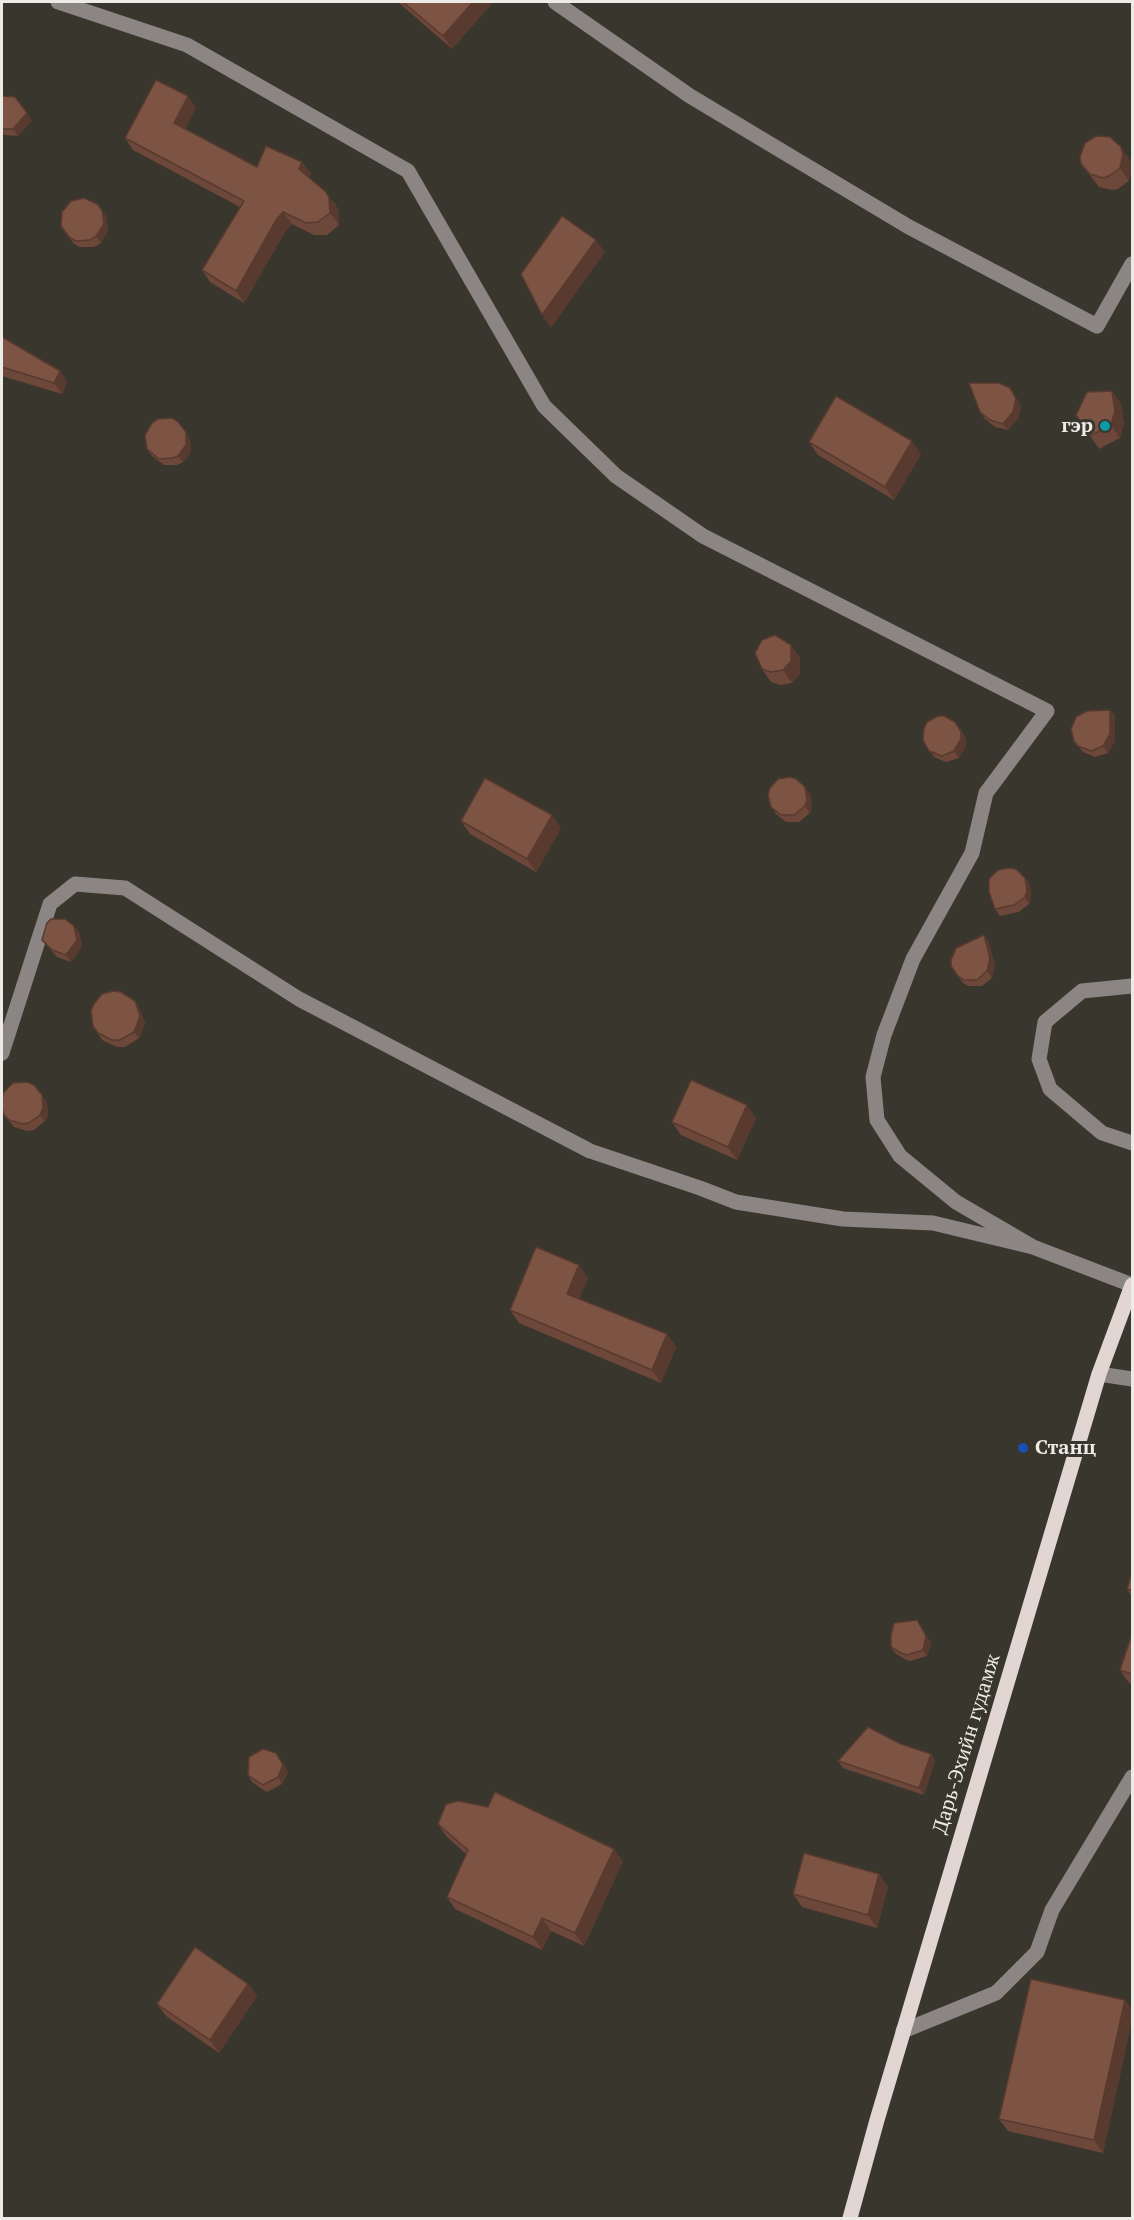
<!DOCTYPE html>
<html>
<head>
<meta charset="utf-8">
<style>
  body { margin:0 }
  #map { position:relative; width:1134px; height:2220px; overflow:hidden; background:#39362d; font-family:"PT Serif",serif }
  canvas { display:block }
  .frame { position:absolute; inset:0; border:3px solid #edebe5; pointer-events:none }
</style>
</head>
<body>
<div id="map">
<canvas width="1134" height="2220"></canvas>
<div class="frame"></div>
</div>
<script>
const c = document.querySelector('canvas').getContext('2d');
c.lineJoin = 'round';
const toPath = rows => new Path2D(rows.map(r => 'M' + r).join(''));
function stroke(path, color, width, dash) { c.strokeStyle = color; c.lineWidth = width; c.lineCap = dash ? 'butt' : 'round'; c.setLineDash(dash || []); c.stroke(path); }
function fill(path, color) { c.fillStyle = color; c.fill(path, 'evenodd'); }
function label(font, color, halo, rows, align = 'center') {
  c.font = font + ' "PT Serif",serif'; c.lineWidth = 6; c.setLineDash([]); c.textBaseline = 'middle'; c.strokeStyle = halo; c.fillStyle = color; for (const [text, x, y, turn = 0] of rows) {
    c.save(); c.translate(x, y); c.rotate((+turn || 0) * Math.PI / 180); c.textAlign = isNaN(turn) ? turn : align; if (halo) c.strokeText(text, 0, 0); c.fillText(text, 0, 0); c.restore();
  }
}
stroke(toPath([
  [58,2,187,45,408,171,544,406,616,476,703,536,1047,711,986,793,972,853,913,959,884,1035,873,1077,877,1120,900,1156,956,1202,1033,1247],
  [555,2,690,96,785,153,909,227,1097,326,1132,264],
  [1132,986,1082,991,1045,1022,1039,1059,1050,1089,1102,1133,1132,1143],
  [2,1053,50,904,75,884,125,888,299,999,590,1151,700,1188,736,1202,843,1219,933,1223,1033,1247,1132,1285],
  [1099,1374,1132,1379],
  [903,2031,996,1993,1037,1952,1052,1910,1132,1777]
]), '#8b8684', 15);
stroke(toPath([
  [850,2218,877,2120,1099,1374,1132,1285]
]), '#e1d6d1', 15);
fill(toPath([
  [398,2,493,2,452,49],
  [2,96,32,120,18,136,4,135,2,133],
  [196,108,185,129,257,167,302,162,311,174,309,177,335,204,338,210,339,225,327,235,314,235,292,224,285,232,244,303,210,282,202,270,240,207,133,150,125,138],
  [1130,160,1132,167,1129,181,1118,189,1112,190,1099,187,1081,164],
  [106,216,108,231,101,243,94,247,80,247,74,244,61,226],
  [2,337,60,371,67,382,62,394,2,376],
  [1010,388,1021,406,1018,419,1008,430,995,427,985,419,980,412],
  [1112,391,1121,404,1124,424,1120,438,1099,449,1090,436],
  [190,439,191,452,183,462,177,465,164,465,152,456,147,449],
  [809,442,921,454,894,500,818,455],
  [791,645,800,658,800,674,792,683,780,685,771,682,762,669],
  [1110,710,1115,716,1115,741,1108,753,1095,757,1083,752,1074,741],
  [960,728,966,739,966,746,959,758,946,762,934,757,923,740],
  [810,794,812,807,810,813,799,822,786,822,776,814,771,807],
  [461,821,561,828,536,872,470,834],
  [1025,878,1030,885,1031,898,1029,904,1019,912,1000,916,995,909],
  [79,932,82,946,71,962,57,957,42,940],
  [984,935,988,941,995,965,992,978,982,986,968,986,963,983,951,966],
  [135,1001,139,1008,145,1023,139,1038,125,1047,117,1047,102,1040,93,1026],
  [47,1102,48,1115,45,1121,34,1130,27,1131,14,1127,4,1115],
  [756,1118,737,1160,681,1135,672,1122],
  [588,1278,579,1299,667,1334,676,1347,661,1383,519,1323,510,1310],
  [1132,1572,1132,1597,1127,1589],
  [917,1620,931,1643,927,1656,911,1661,906,1660,895,1653,891,1647],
  [1132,1634,1132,1684,1129,1683,1120,1670],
  [901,1744,931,1754,935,1761,924,1795,843,1768,838,1761],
  [281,1760,288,1772,282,1784,267,1792,252,1782,248,1775],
  [438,1824,623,1861,584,1946,551,1931,542,1950,455,1909,447,1897,466,1854,446,1836],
  [879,1874,888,1887,877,1928,802,1907,793,1894],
  [248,1984,257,1996,219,2053,166,2016,157,2004],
  [1125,2000,1132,2010,1132,2020,1103,2153,1008,2131,999,2119]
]), '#6c473a');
fill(toPath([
  [473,2,493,2,452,49,443,36],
  [188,96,196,108,182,135,174,123],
  [27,113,32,120,18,136,13,129],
  [1121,147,1130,160,1132,167,1129,181,1120,168],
  [302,162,311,174,308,181,299,169],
  [326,192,338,210,339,225,330,213],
  [102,210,106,216,108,231,101,243,96,236],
  [283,212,292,224,285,232,244,303,236,291,276,220],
  [596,240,605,252,551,328,542,315],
  [60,371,67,382,62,394,54,383],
  [1010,388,1021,406,1018,419,1008,430,1003,424],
  [1112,391,1121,404,1124,424,1120,438,1111,425],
  [186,432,190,439,191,452,183,462,178,456],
  [912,441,921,454,894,500,885,487],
  [791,645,800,658,800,674,792,683,783,670],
  [1110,710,1115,716,1115,741,1108,753,1103,746],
  [955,722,966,739,966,746,959,758,954,751],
  [805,787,810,794,812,807,810,813,805,806],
  [552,815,561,828,536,872,527,859],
  [1025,878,1030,885,1031,898,1029,904,1025,897],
  [74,926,79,932,82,946,71,962,66,955],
  [984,935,988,941,995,965,992,978,987,971],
  [135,1001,139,1008,145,1023,139,1038,134,1032],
  [42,1095,47,1102,48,1115,45,1121,40,1115],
  [747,1105,756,1118,737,1160,728,1147],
  [579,1265,588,1278,576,1306,567,1294],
  [667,1334,676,1347,661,1383,652,1370],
  [917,1620,931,1643,927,1656,923,1650],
  [276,1753,288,1772,282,1784,278,1777],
  [931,1754,935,1761,924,1795,919,1788],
  [614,1849,623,1861,584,1946,575,1933],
  [879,1874,888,1887,877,1928,868,1915],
  [542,1918,551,1931,542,1950,533,1937],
  [248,1984,257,1996,219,2053,210,2040],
  [1125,2000,1132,2010,1132,2020,1103,2153,1094,2140]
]), '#583a2f');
const building = toPath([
  [403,2,473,2,443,36,403,2],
  [156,80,188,96,174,123,257,167,266,146,302,162,299,169,326,192,329,198,330,213,318,222,306,223,283,212,276,220,236,291,202,270,244,201,125,138,156,80],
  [2,96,15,97,27,113,13,129,2,129,2,96],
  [1096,136,1110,137,1121,147,1123,154,1120,168,1109,176,1103,178,1090,174,1081,164,1080,157,1085,143,1096,136],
  [84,198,97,204,102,210,104,224,96,236,90,240,76,241,69,237,61,226,62,212,71,201,84,198],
  [562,216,596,240,542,315,521,274,562,216],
  [2,337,60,371,54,383,2,367,2,337],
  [969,383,999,383,1010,388,1016,399,1013,412,1003,424,990,420,980,412,969,383],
  [1112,391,1115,411,1111,425,1090,436,1076,415,1087,392,1112,391],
  [836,396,912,441,885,487,809,442,836,396],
  [172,418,178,422,186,432,186,445,178,456,172,458,159,459,147,449,145,435,152,423,158,419,172,418],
  [775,635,791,645,791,661,783,670,771,672,762,669,755,653,762,640,775,635],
  [1110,710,1110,734,1103,746,1091,751,1078,746,1074,741,1071,729,1076,717,1087,711,1110,710],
  [938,716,944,716,955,722,961,732,961,739,954,751,942,756,929,751,923,740,924,728,927,722,938,716],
  [790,777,796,779,805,787,807,800,805,806,794,815,781,815,771,807,768,795,770,788,778,779,790,777],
  [485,778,552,815,527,859,461,821,485,778],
  [1010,868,1016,869,1025,878,1027,891,1025,897,1014,905,995,909,989,892,989,879,998,870,1010,868],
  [51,919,65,919,74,926,77,940,66,955,52,950,42,940,47,923,51,919],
  [984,935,990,958,987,971,977,980,964,980,958,976,951,966,951,960,956,948,984,935],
  [113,991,121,992,135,1001,140,1016,134,1032,120,1040,112,1040,98,1033,93,1026,91,1011,94,1004,102,994,113,991],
  [691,1080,747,1105,728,1147,672,1122,691,1080],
  [27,1082,34,1085,42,1095,43,1108,40,1115,29,1123,23,1124,9,1120,4,1115,2,1108,3,1093,13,1083,27,1082],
  [536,1247,579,1265,567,1294,667,1334,652,1370,510,1310,536,1247],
  [1132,1572,1132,1591,1127,1589,1132,1572],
  [917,1620,926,1636,923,1650,907,1655,901,1653,891,1647,891,1635,894,1623,917,1620],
  [1132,1634,1132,1674,1120,1670,1132,1634],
  [868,1727,901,1744,931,1754,919,1788,838,1761,868,1727],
  [263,1749,276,1753,283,1765,278,1777,263,1785,248,1775,249,1757,263,1749],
  [495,1792,614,1849,575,1933,542,1918,533,1937,447,1897,468,1850,438,1824,446,1804,458,1801,488,1807,495,1792],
  [804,1853,879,1874,868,1915,793,1894,804,1853],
  [195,1947,248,1984,210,2040,157,2004,195,1947],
  [1031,1979,1125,2000,1094,2140,999,2119,1031,1979]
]);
fill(building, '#7d5343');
stroke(building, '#583a2f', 1.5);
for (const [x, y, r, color] of [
  [1105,426,6,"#0f9aa8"],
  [1023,1448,6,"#1a4fb4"]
]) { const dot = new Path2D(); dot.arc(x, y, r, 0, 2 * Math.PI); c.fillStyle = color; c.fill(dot); stroke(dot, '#39362d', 2); }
label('bold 20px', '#edebe5', '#39362d', [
  ["гэр",1093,426],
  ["Станц",1035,1448,"left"]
], 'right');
label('20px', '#edebe5', '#39362d', [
  ["Дарь-Эхийн гудамж",967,1744,-73]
]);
</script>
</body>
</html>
